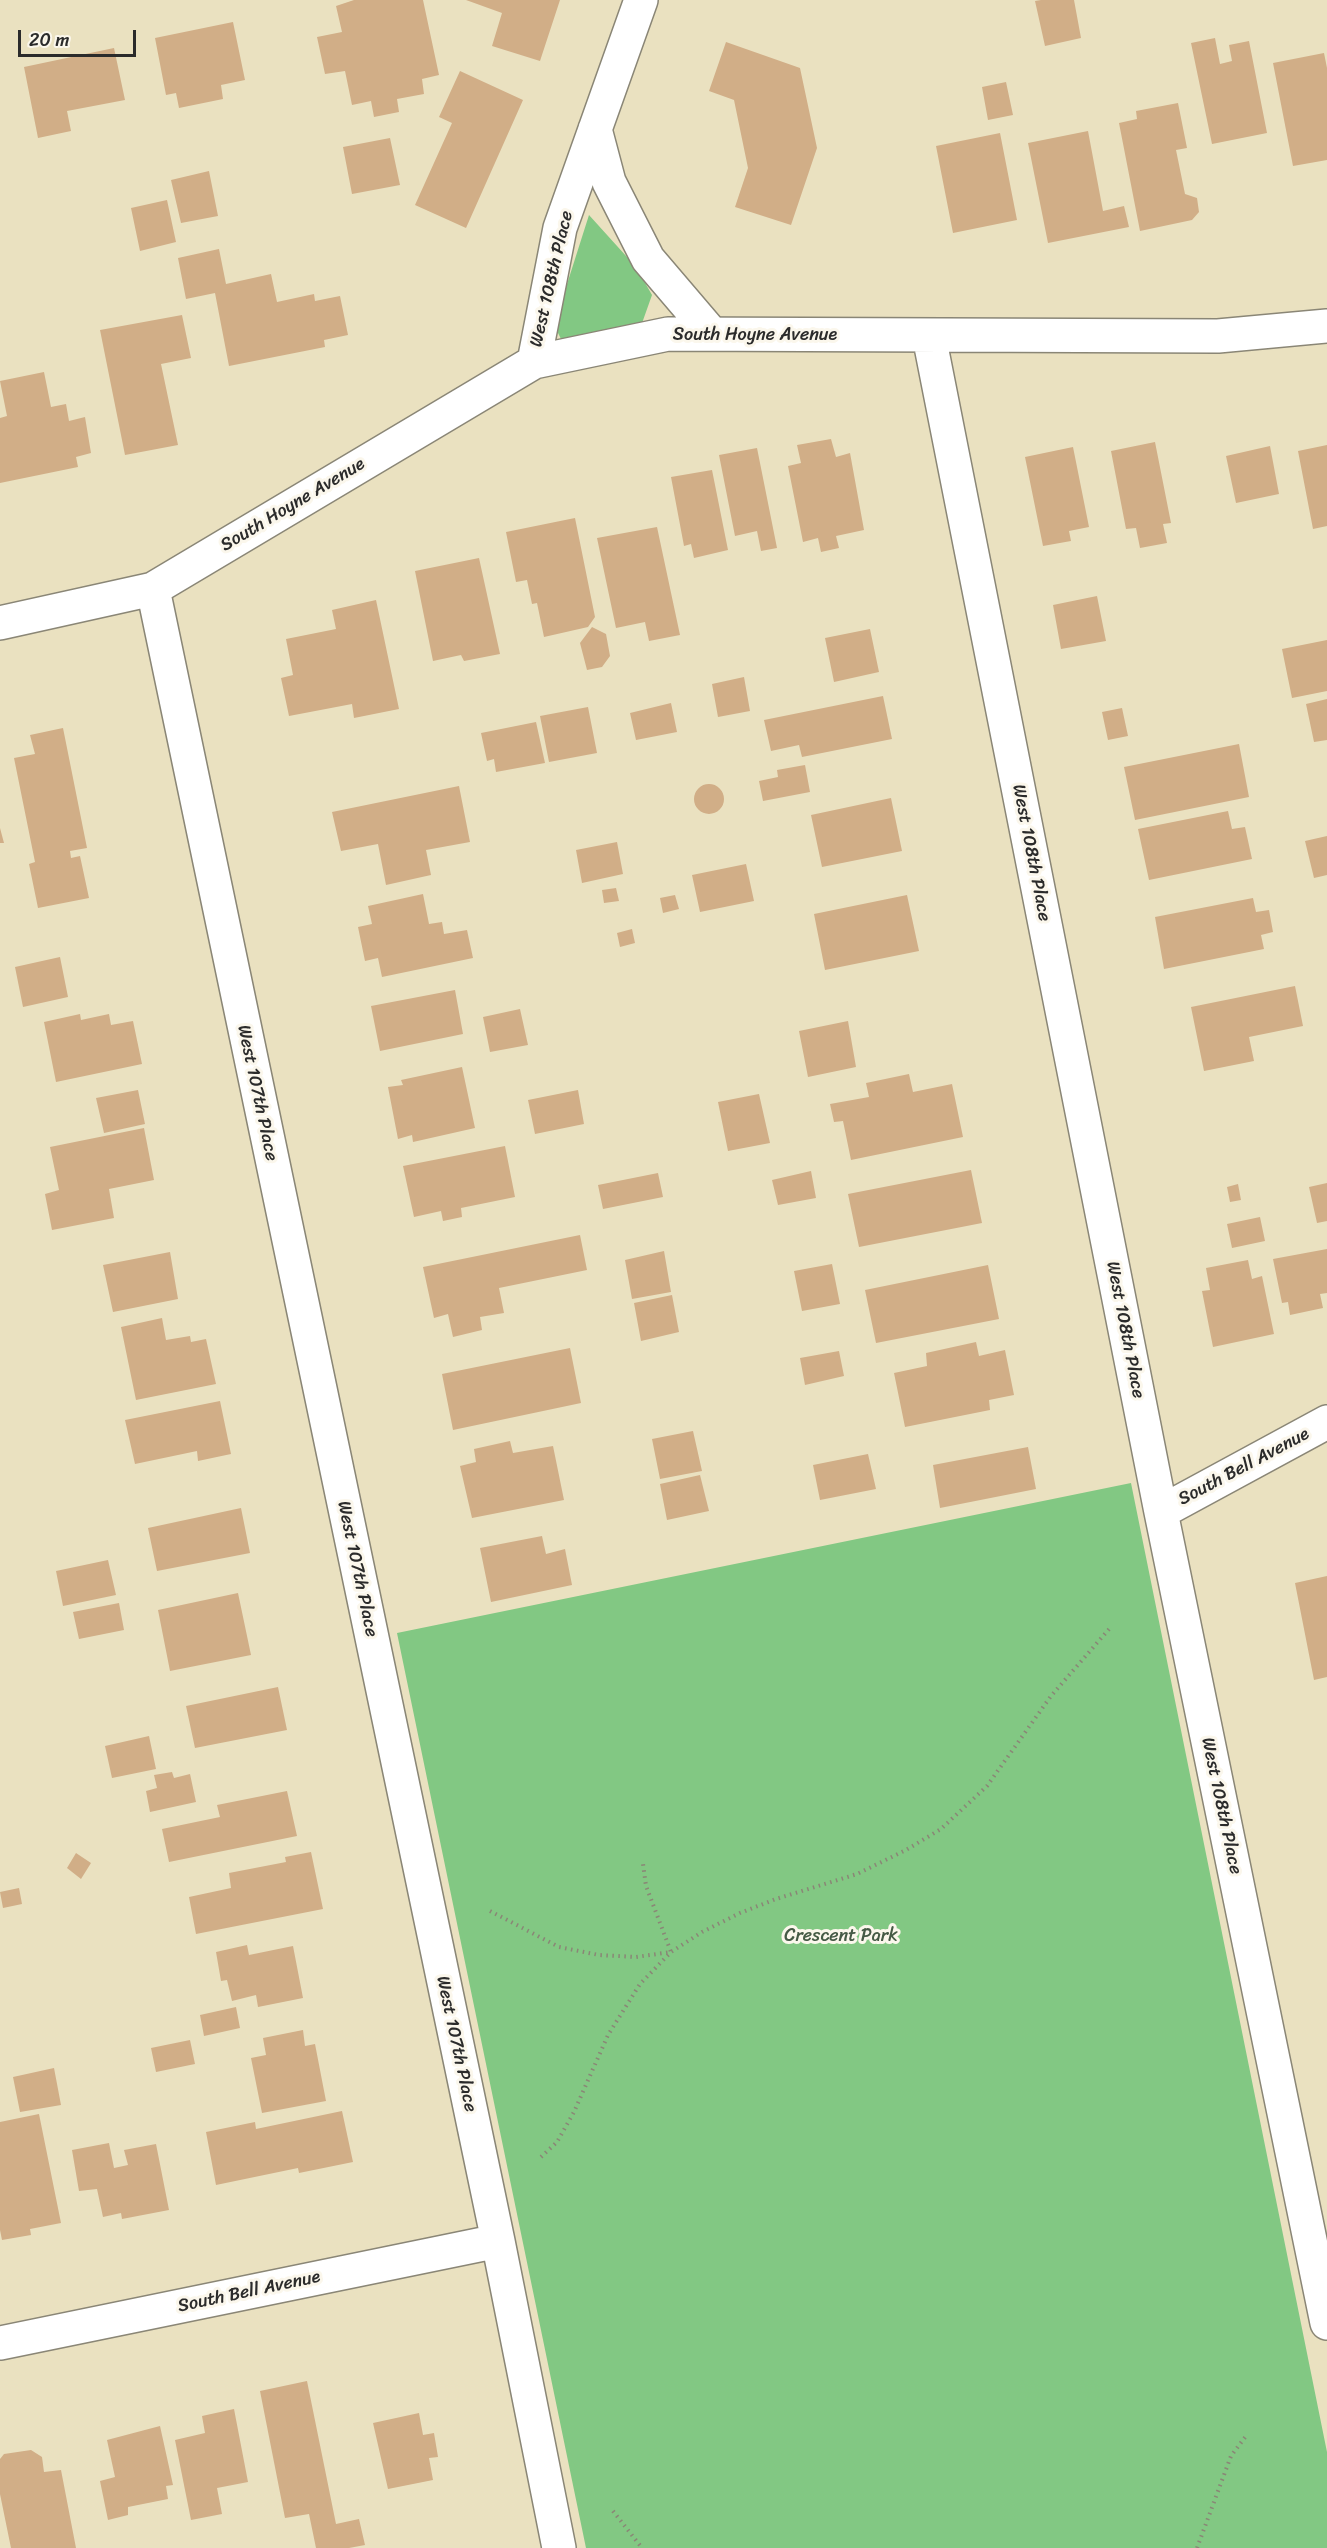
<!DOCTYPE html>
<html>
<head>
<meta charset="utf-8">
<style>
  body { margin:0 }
  #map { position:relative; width:1327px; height:2548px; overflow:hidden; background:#eae1c0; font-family:Sriracha,sans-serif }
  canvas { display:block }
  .scale { position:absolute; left:18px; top:30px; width:118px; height:27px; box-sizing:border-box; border:3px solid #2b2b2b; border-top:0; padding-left:8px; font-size:18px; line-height:21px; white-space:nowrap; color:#2b2b2b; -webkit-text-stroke:4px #fbf7ec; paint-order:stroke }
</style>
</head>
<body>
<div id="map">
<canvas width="1327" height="2548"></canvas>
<div class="scale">20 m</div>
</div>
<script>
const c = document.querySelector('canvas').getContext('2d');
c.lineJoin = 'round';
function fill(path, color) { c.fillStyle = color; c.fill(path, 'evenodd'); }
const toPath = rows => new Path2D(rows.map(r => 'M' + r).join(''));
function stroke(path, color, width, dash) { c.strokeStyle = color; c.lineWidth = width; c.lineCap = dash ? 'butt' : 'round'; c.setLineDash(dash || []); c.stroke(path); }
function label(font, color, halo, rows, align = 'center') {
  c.font = font + ' Sriracha,sans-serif'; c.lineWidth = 6; c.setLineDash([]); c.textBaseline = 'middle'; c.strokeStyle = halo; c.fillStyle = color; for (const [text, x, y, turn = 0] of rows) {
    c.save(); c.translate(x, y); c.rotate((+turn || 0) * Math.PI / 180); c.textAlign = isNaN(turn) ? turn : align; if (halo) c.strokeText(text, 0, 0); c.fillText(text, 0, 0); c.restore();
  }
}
fill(toPath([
  [589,215,636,267,652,295,641,326,563,343,554,325],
  [1131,1483,1327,2452,1327,2548,586,2548,397,1633]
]), '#82c883');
fill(toPath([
  [354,0,423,0,439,75,422,79,424,94,397,99,399,112,374,117,371,101,352,105,345,71,325,74,317,37,342,32,336,6],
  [466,0,560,0,540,61,492,46,502,13],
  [1041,0,1074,0,1081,38,1045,46,1035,1],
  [233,22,245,80,221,85,223,99,179,108,176,93,166,95,155,38],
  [1215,38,1220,64,1232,61,1229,45,1249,41,1267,133,1212,144,1191,43],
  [726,42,800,68,817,148,791,225,735,207,748,168,734,100,709,91],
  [114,48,125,100,67,111,71,131,38,138,24,67],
  [1324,53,1327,68,1327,160,1293,166,1273,63],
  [460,71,523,100,466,228,415,205,452,123,439,117],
  [1006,82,1013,115,988,120,982,87],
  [1178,103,1187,148,1176,150,1185,194,1197,198,1199,212,1192,220,1140,231,1119,123,1137,119,1136,111],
  [1088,131,1103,211,1124,206,1129,227,1048,243,1028,143],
  [1000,133,1017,220,953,233,936,146],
  [390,138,400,185,352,194,343,147],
  [209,171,218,216,181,223,171,180],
  [167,200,176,242,140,251,131,208],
  [219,249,226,284,271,274,277,302,314,294,315,301,340,296,348,335,324,340,325,347,229,366,215,293,186,299,178,258],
  [182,315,191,358,161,364,178,445,125,455,100,330],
  [44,372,51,407,66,404,69,421,85,417,91,453,76,457,78,467,0,483,0,418,7,416,0,381],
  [831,439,836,457,850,453,864,530,836,536,839,548,821,552,818,538,803,542,788,466,801,463,797,445],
  [1155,442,1171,523,1163,524,1167,543,1140,548,1136,528,1126,529,1111,451],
  [1327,445,1327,526,1313,529,1298,451],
  [1270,446,1279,494,1236,503,1226,456],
  [1073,447,1089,527,1069,531,1071,541,1043,546,1025,457],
  [757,448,777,548,761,551,757,531,735,536,719,455],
  [712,470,728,550,694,558,691,544,684,546,671,477],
  [575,518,595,617,588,627,544,637,537,603,532,604,527,580,516,582,506,532],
  [657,527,680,635,649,641,645,622,616,628,597,538],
  [479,558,500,654,464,661,461,655,433,661,415,571],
  [1097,596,1106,641,1061,649,1053,605],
  [376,600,399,709,354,718,352,704,289,716,281,678,293,675,286,639,336,629,332,610],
  [592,627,606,634,610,656,602,667,587,670,580,643],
  [870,629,879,672,834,682,825,638],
  [1327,640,1327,691,1292,698,1282,649],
  [744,677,750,711,718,717,712,684],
  [883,696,892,739,802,757,799,745,771,751,764,720],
  [1327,699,1327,740,1314,742,1306,704],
  [671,703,677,732,636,740,630,713],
  [588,707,597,753,549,762,540,716],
  [1122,708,1128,736,1108,740,1102,712],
  [536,722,545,763,496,772,494,759,487,761,481,733],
  [63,728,87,848,70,851,71,858,80,856,89,898,38,908,29,864,35,862,14,758,35,754,30,735],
  [1239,744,1249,797,1135,820,1124,767],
  [805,765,810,792,763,801,759,781,778,777,777,770],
  '694 799a15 15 0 1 1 30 0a15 15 0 1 1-30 0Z',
  [459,786,470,842,426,850,431,875,386,885,378,844,341,851,332,812],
  [891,798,902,851,822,867,811,815],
  [1228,811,1232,829,1245,827,1252,859,1149,880,1138,829],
  [0,828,4,843,0,843],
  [1327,836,1327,875,1314,878,1305,841],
  [617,842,623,874,582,883,576,850],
  [746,864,754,901,700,912,692,875],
  [616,888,619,901,604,903,602,890],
  [423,894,429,924,442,922,444,934,467,930,473,958,382,977,378,958,365,961,358,927,372,924,368,906],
  [675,895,679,909,663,913,660,898],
  [907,895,919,951,825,970,814,914],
  [1253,898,1256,912,1269,910,1273,932,1261,935,1264,949,1164,969,1155,917],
  [632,929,635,943,620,947,617,933],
  [60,957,68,997,23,1007,15,967],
  [1295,986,1303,1026,1249,1037,1254,1061,1204,1071,1191,1007],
  [455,990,463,1034,380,1051,371,1006],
  [520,1009,528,1045,490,1052,483,1017],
  [80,1014,81,1020,109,1014,111,1025,133,1021,142,1064,56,1082,44,1022],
  [848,1021,856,1067,808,1077,799,1031],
  [462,1067,475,1128,413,1142,412,1135,398,1139,388,1087,403,1085,401,1080],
  [909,1074,913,1092,952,1084,963,1137,851,1160,843,1121,834,1122,830,1104,869,1097,866,1083],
  [138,1090,145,1124,104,1133,96,1098],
  [578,1090,584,1124,535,1134,528,1100],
  [759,1094,770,1143,728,1151,718,1102],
  [144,1128,154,1180,109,1189,114,1218,52,1230,45,1194,59,1190,50,1147],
  [505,1146,515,1197,461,1208,462,1217,443,1221,441,1211,414,1217,403,1166],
  [971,1170,982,1223,859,1247,848,1194],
  [811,1171,816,1198,778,1205,772,1180],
  [658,1173,663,1197,603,1209,598,1185],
  [1327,1183,1327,1221,1317,1223,1309,1187],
  [1238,1184,1241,1200,1230,1202,1227,1187],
  [1260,1217,1265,1241,1232,1248,1227,1224],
  [580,1235,587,1270,499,1288,504,1313,480,1317,482,1330,453,1337,448,1314,434,1318,423,1267],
  [1327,1249,1327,1293,1320,1294,1323,1308,1290,1315,1288,1302,1282,1303,1273,1259],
  [664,1251,671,1292,632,1299,625,1260],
  [170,1252,178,1299,113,1312,103,1265],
  [1248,1260,1252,1279,1262,1276,1274,1334,1213,1347,1202,1291,1210,1290,1206,1268],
  [832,1264,840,1304,802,1311,794,1271],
  [988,1265,999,1319,876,1343,865,1290],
  [672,1295,679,1332,641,1341,634,1303],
  [162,1318,166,1340,190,1336,191,1342,206,1339,216,1384,136,1400,121,1327],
  [976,1342,979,1356,1005,1350,1014,1395,989,1400,990,1410,905,1427,894,1373,927,1366,926,1353],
  [570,1348,581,1403,453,1430,442,1374],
  [839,1351,844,1376,805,1385,800,1358],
  [220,1401,231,1454,198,1461,197,1451,135,1464,125,1420],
  [693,1431,702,1471,660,1479,652,1439],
  [510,1441,513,1453,553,1446,564,1500,472,1518,460,1466,476,1462,474,1449],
  [1028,1447,1036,1489,940,1508,933,1465],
  [868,1454,876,1489,820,1500,813,1465],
  [700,1475,709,1511,667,1520,660,1484],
  [241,1508,250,1553,157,1571,148,1528],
  [542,1536,546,1554,565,1549,572,1585,491,1602,480,1548],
  [108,1560,116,1595,63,1606,56,1571],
  [1327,1576,1327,1677,1314,1680,1295,1583],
  [238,1593,251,1655,170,1671,158,1610],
  [119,1603,124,1630,79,1639,73,1612],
  [278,1687,287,1730,195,1748,186,1706],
  [149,1736,156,1769,112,1778,105,1746],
  [172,1772,174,1778,190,1774,196,1802,150,1812,146,1791,157,1788,154,1775],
  [287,1791,297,1836,169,1862,162,1829,220,1817,217,1805],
  [311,1852,323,1909,196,1934,189,1897,231,1888,229,1873,286,1862,285,1857],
  [76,1853,91,1863,81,1879,67,1868],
  [19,1888,22,1904,3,1908,0,1892],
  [247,1945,249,1955,293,1946,303,1998,258,2007,256,1995,232,2001,227,1980,221,1981,216,1952],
  [236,2007,240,2028,204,2036,200,2015],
  [303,2030,305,2046,315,2044,326,2101,262,2113,251,2058,266,2055,263,2038],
  [190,2040,195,2064,156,2072,151,2048],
  [54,2068,61,2105,20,2112,13,2077],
  [342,2111,353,2162,299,2173,298,2168,216,2185,206,2132,255,2122,256,2129],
  [39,2114,61,2223,30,2229,31,2235,2,2240,0,2230,0,2122],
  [109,2143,114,2168,128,2165,124,2150,156,2144,169,2210,122,2219,121,2213,103,2217,97,2189,79,2191,72,2150],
  [307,2381,336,2524,359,2519,365,2545,349,2548,316,2548,309,2514,285,2518,260,2391],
  [234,2409,248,2482,217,2488,222,2514,191,2520,175,2440,205,2433,202,2416],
  [419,2413,423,2435,434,2433,438,2457,429,2458,433,2480,388,2489,373,2423],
  [160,2426,173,2485,166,2486,168,2499,128,2507,128,2515,108,2520,100,2481,115,2477,107,2440],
  [31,2450,42,2457,44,2472,61,2470,76,2548,11,2548,0,2494,0,2459,4,2454]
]), '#d1ae87');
const minor = toPath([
  [595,129,609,182,648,259,712,334],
  [929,336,1161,1512,1327,2323],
  [534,362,560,228,641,0],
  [153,589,498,2241,559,2548],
  [0,623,153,589,534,362,668,334,1218,336,1327,326],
  [1161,1512,1327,1422],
  [0,2343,498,2241]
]);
stroke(minor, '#8a8676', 36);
stroke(toPath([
  [490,1911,559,1947,599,1955,636,1957,671,1952,646,1886,643,1864],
  [541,2157,557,2142,574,2112,608,2035,640,1984,671,1952,702,1932,740,1913,776,1899,857,1874,906,1850,941,1829,987,1786,1051,1696,1110,1628],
  [613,2511,642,2548],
  [1197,2548,1231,2456,1246,2436]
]), '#8a8676', 4, [1.5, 4.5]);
stroke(minor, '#fff', 33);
label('18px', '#2b2b2b', '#fbf7ec', [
  ["West 108th Place",552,279,-77],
  ["South Hoyne Avenue",755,335],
  ["South Hoyne Avenue",293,505,-31],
  ["West 108th Place",1031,853,79],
  ["West 107th Place",257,1093,78],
  ["West 108th Place",1125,1330,79],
  ["South Bell Avenue",1244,1467,-28],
  ["West 107th Place",357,1569,78],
  ["West 108th Place",1221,1806,78],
  ["West 107th Place",456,2044,78],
  ["South Bell Avenue",249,2292,-12]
]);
label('18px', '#455a45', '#fbf7ec', [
  ["Crescent Park",841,1936]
]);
</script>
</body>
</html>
